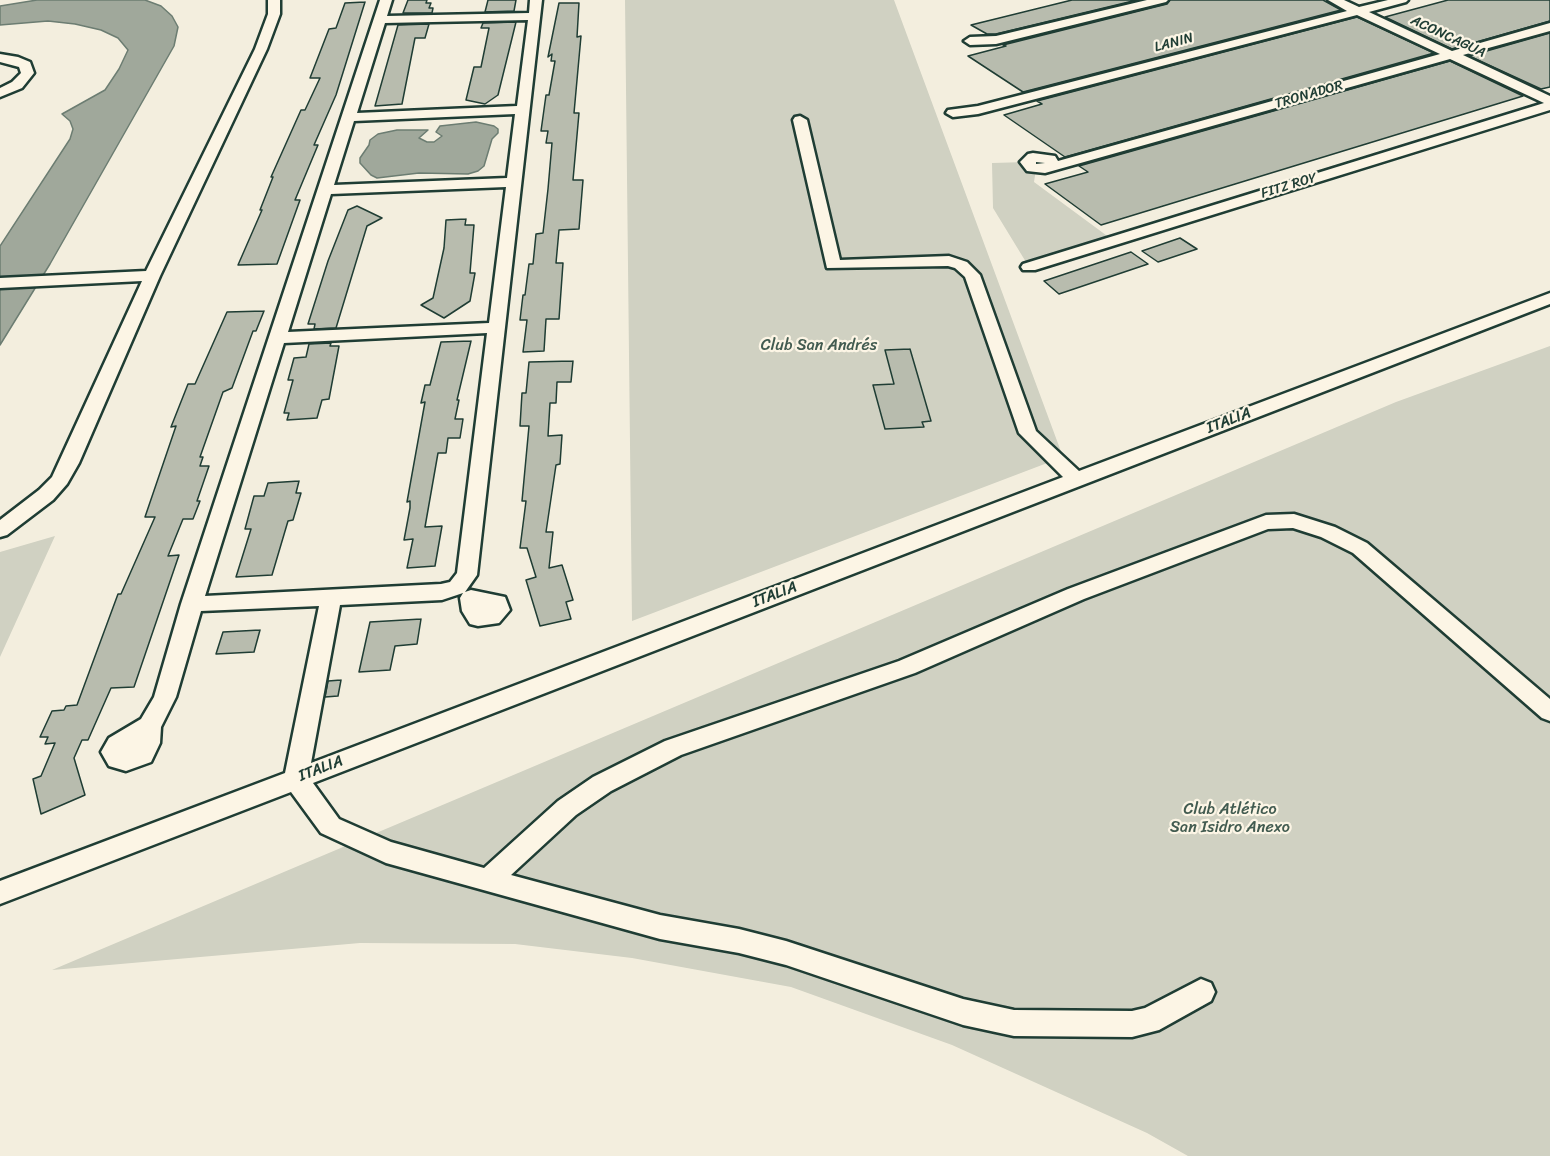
<!DOCTYPE html>
<html>
<head>
<meta charset="utf-8">
<style>
  body { margin:0 }
  canvas { display:block; background:#f3eede }
</style>
</head>
<body>
<canvas width="1550" height="1156"></canvas>
<script>
const c = document.querySelector('canvas').getContext('2d');
c.lineJoin = 'round';
function fill(path, color) { c.fillStyle = color; c.fill(path, 'evenodd'); }
const toPath = rows => new Path2D(rows.map(r => 'M' + r).join(''));
function stroke(path, color, width, dash) { c.strokeStyle = color; c.lineWidth = width; c.lineCap = dash ? 'butt' : 'round'; c.setLineDash(dash || []); c.stroke(path); }
function label(font, color, halo, rows, align = 'center') {
  c.font = font + ' Sriracha,sans-serif'; c.lineWidth = 4.5; c.setLineDash([]); c.textBaseline = 'middle'; c.strokeStyle = halo; c.fillStyle = color; for (const [text, x, y, turn = 0] of rows) {
    c.save(); c.translate(x, y); c.rotate((+turn || 0) * Math.PI / 180); c.textAlign = isNaN(turn) ? turn : align; if (halo) c.strokeText(text, 0, 0); c.fillText(text, 0, 0); c.restore();
  }
}
fill(toPath([
  [625,0,894,0,1063,457,632,621],
  [1027,162,1036,169,1034,182,1114,241,1029,267,993,208,992,163],
  [1550,346,1550,1156,1188,1156,1147,1133,952,1045,791,987,632,958,515,944,360,943,52,970,1396,402],
  [55,536,0,657,0,552]
]), '#d0d1c2');
const water = toPath([
  [37,0,145,0,161,6,172,16,178,27,174,46,50,264,0,345,0,246,70,139,73,129,70,121,62,114,105,90,119,69,128,50,118,38,101,30,75,24,48,21,0,25,0,6,37,0],
  [476,122,494,126,498,129,498,133,492,139,484,166,478,171,468,174,419,173,377,178,371,175,360,163,360,158,369,145,370,140,378,134,397,130,428,130,419,138,427,142,434,142,442,136,436,132,440,126,476,122]
]);
fill(water, '#a0a89b');
stroke(water, '#6c7d72', 1.5);
const building = toPath([
  [408,0,427,0,426,3,431,3,429,8,433,8,432,13,403,13,408,0],
  [488,0,516,0,514,11,485,12,488,0],
  [1072,0,1137,0,996,34,987,34,971,25,1072,0],
  [1170,0,1323,0,1341,10,1023,92,968,56,1006,46,1003,45,1167,4,1170,0],
  [1448,0,1550,0,1550,21,1452,49,1385,17,1448,0],
  [365,2,336,95,314,145,318,145,295,200,300,200,277,264,238,265,262,210,260,210,273,177,271,177,301,110,305,110,320,78,310,78,329,29,336,28,345,3,365,2],
  [559,3,579,3,577,37,581,36,574,113,579,113,573,180,583,180,579,229,559,230,556,263,563,263,559,319,546,319,544,351,523,352,527,320,520,320,523,295,525,295,529,264,533,264,536,234,543,233,548,189,552,143,546,143,548,131,541,131,546,95,549,95,555,61,551,61,552,54,548,57,559,3],
  [1357,17,1434,53,1065,157,1004,115,1042,104,1037,101,1357,17],
  [516,22,498,95,485,104,466,100,474,67,481,67,489,28,481,28,483,23,516,22],
  [429,24,425,38,415,38,402,104,375,106,398,25,429,24],
  [1550,33,1550,87,1541,89,1469,56,1550,33],
  [1450,61,1523,96,1101,225,1045,184,1088,172,1079,166,1450,61],
  [357,206,382,218,367,226,336,328,314,329,315,324,308,324,328,261,348,210,357,206],
  [466,219,465,225,474,225,470,273,475,273,470,301,444,318,421,305,433,298,444,248,446,220,466,219],
  [1180,238,1197,249,1158,262,1142,251,1180,238],
  [1131,252,1148,264,1059,294,1044,281,1131,252],
  [264,311,256,331,253,331,232,388,223,392,200,457,203,457,200,466,209,466,197,501,200,501,193,519,183,519,168,556,179,555,134,687,111,688,88,740,82,740,74,758,85,795,41,814,33,779,41,776,55,743,45,744,48,737,40,737,52,711,64,710,66,706,77,705,118,594,121,594,155,517,145,517,176,426,171,427,188,384,195,384,227,312,264,311],
  [471,341,457,400,459,400,455,419,463,419,460,438,448,438,446,453,438,453,425,527,442,526,435,566,407,568,413,539,404,540,410,508,410,501,407,502,425,402,421,403,425,385,430,385,441,342,471,341],
  [331,343,330,346,339,346,329,399,322,400,317,418,287,420,289,413,284,413,293,380,288,380,294,358,306,357,309,344,331,343],
  [910,349,931,421,922,422,924,427,885,429,873,385,894,384,885,350,910,349],
  [573,361,571,382,557,382,556,403,550,403,548,436,562,435,560,464,556,465,546,532,553,532,549,568,562,565,573,600,566,602,571,619,540,626,526,580,536,577,527,548,520,548,526,501,522,501,529,426,520,426,522,393,526,393,529,362,573,361],
  [299,481,296,493,301,493,293,520,288,521,272,575,236,577,251,529,245,529,254,496,264,496,268,483,299,481],
  [421,619,417,644,395,646,390,670,359,672,370,622,421,619],
  [260,630,254,652,216,654,223,632,260,630],
  [341,680,338,696,325,697,328,681,341,680]
]);
fill(building, '#b8bcae');
stroke(building, '#1f3d34', 1.5);
const minor = toPath([
  [268,0,280,0,280,14,267,49,160,276,79,463,67,484,53,500,7,535,0,537,0,520,39,490,52,477,142,281,0,288,0,278,146,271,255,49,268,14,268,0],
  [380,0,392,0,387,16,529,13,530,0,542,0,477,575,465,592,471,590,505,597,510,610,499,623,478,626,470,624,462,611,460,598,463,593,442,600,340,605,311,763,1063,477,1019,433,965,277,955,268,948,266,827,268,793,120,795,117,800,116,807,120,840,260,949,256,967,262,980,275,1036,431,1079,471,1550,293,1550,304,313,783,339,819,391,842,484,868,558,801,593,777,665,741,899,661,1068,589,1266,515,1294,514,1335,527,1367,543,1550,699,1550,721,1542,718,1353,553,1321,537,1293,528,1268,529,1084,599,915,673,681,755,611,791,576,815,511,875,660,915,739,929,786,941,963,999,1014,1010,1132,1011,1145,1008,1201,979,1211,983,1215,992,1211,1001,1159,1030,1132,1037,1014,1036,963,1025,786,965,739,953,660,939,386,863,321,833,291,792,0,904,0,881,285,773,319,606,201,611,176,697,161,727,160,743,151,762,126,771,109,766,101,752,109,738,141,719,154,697,181,604,380,0],
  [528,20,517,106,357,113,385,23,528,20],
  [515,114,507,178,334,185,354,121,515,114],
  [506,187,489,323,288,332,331,194,506,187],
  [487,333,457,573,450,582,441,584,205,596,284,343,487,333],
  [1147,0,1168,0,1166,2,996,44,970,45,964,41,970,37,996,36,1147,0],
  [1328,0,1344,0,1359,7,1388,0,1408,0,1406,2,1369,12,1452,51,1550,23,1550,31,1463,55,1550,96,1550,110,1035,270,1023,270,1021,267,1023,264,1544,103,1450,59,1045,173,1027,171,1020,162,1028,154,1033,153,1055,156,1058,161,1440,54,1357,15,978,114,953,117,946,113,948,110,978,106,1347,11,1328,0],
  [1036,162,1045,163,1036,164,1036,162],
  [0,54,18,57,30,62,34,73,22,88,0,97,0,88,12,82,21,73,19,67,0,62,0,54]
]);
stroke(minor, '#1f3d34', 5);
fill(minor, '#fcf5e5');
label('14px', '#1f3d34', '#fcf5e5', [
  ["ACONCAGUA",1448,37,25],
  ["LANIN",1174,43,-15],
  ["TRONADOR",1309,95,-16],
  ["FITZ ROY",1289,186,-17]
]);
label('16px', '#425b50', '#fcf5e5', [
  ["Club San Andrés",819,346],
  ["Club Atlético",1230,810],
  ["San Isidro Anexo",1230,828]
]);
label('16px', '#1f3d34', '#fcf5e5', [
  ["ITALIA",1229,421,-21],
  ["ITALIA",775,595,-21],
  ["ITALIA",321,769,-21]
]);
</script>
</body>
</html>
